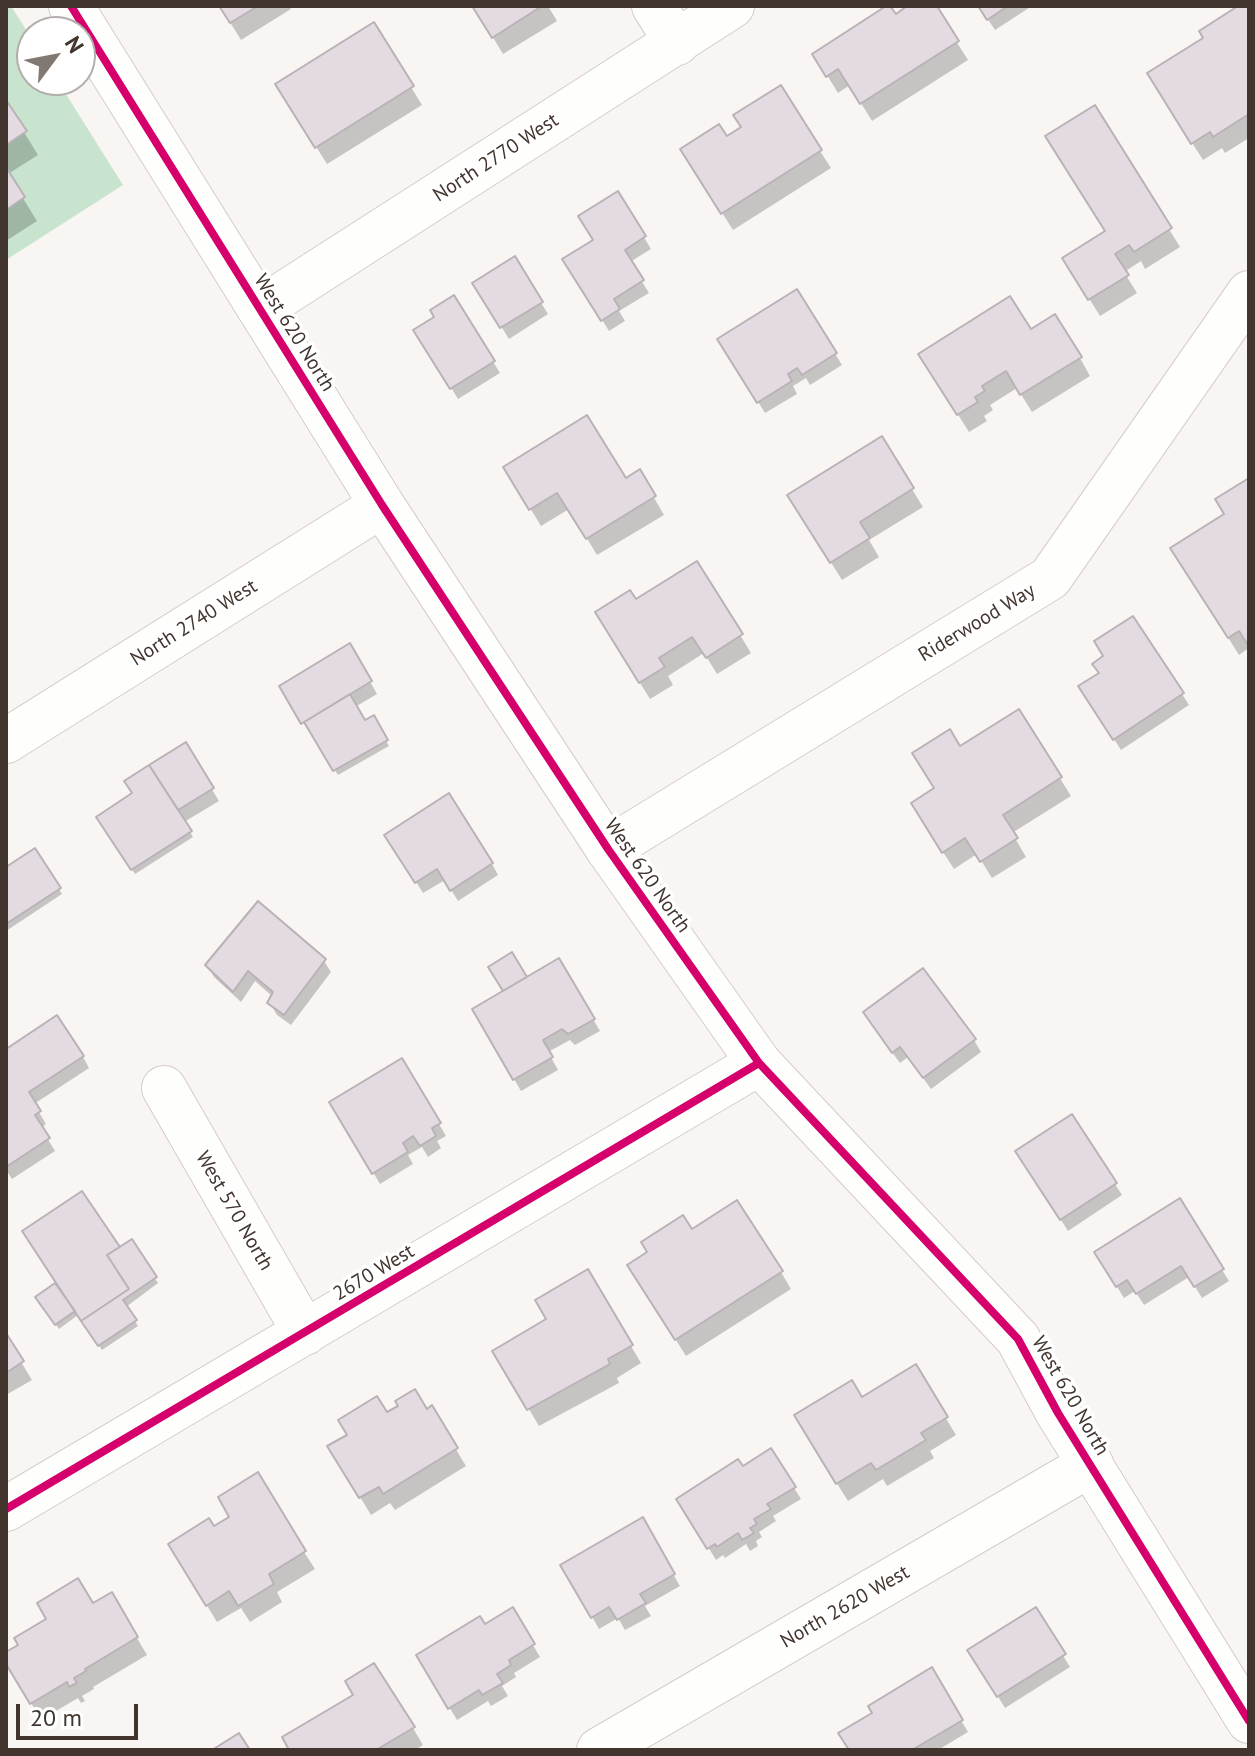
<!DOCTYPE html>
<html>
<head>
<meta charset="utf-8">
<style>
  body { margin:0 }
  #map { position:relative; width:1255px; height:1756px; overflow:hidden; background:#f8f5f3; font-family:"PT Sans",sans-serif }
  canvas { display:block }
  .frame { position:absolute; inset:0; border:8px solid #42352d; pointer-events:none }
  .north { position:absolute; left:16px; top:16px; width:80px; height:80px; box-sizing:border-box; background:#fff; border:2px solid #b3aeab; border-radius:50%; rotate:58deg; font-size:22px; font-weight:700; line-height:32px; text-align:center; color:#42352d }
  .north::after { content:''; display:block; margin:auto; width:28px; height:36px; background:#827872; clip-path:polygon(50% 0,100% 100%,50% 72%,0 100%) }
  .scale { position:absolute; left:16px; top:1704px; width:122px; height:36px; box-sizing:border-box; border:4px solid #42352d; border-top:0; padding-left:10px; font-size:24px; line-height:28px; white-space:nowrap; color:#42352d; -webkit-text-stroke:6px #fff; paint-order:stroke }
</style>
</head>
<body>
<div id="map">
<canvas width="1255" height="1756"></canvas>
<div class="frame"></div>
<div class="north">N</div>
<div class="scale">20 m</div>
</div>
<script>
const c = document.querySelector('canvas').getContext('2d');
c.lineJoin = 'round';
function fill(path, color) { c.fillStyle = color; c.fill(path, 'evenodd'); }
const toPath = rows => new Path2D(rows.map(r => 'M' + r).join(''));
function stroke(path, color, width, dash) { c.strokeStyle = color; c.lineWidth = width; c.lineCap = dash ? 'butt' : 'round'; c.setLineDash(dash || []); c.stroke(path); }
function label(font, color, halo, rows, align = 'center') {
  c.font = font + ' "PT Sans",sans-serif'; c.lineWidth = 7; c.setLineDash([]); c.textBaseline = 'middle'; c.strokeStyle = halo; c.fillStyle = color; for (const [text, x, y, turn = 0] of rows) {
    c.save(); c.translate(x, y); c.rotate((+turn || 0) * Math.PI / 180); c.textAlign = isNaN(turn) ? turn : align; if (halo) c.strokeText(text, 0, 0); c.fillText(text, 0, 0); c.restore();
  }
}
fill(toPath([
  [6,6,11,6,32,39,32,80,57,80,123,185,6,260]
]), '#c8e4ce');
fill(toPath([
  [220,6,289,6,291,9,241,40],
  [474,6,548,6,557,21,503,54],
  [911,6,934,6,968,60,872,121,850,85,838,93,814,54,895,16],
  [979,6,1032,6,995,30],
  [1242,6,1249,6,1249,138,1225,153,1222,148,1203,160,1159,91,1205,38],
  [373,25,422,105,327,164,288,102],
  [6,103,38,155,8,174,37,221,6,241],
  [1094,108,1180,247,1145,269,1141,261,1124,272,1137,293,1100,316,1075,276,1107,232],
  [726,138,820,151,831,168,733,230,693,167],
  [618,194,651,249,630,262,649,293,619,311,625,321,609,331,565,260,595,241],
  [514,259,548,314,509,339,475,284],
  [797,292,842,365,810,385,806,378,793,386,797,394,765,413,720,340],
  [453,297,500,373,458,399,416,330,436,318],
  [1031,332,1080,358,1090,376,1032,412,1017,388,990,405,993,410,984,416,987,421,969,432,931,372],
  [881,439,923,507,869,540,879,557,842,580,800,513],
  [505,467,625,480,639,472,664,515,597,555,569,509,541,526],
  [1249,480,1249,648,1239,655,1183,566,1226,515],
  [697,564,751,653,717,674,704,653,668,676,673,685,650,699,607,630,635,602],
  [350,646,377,694,355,707,364,723,373,718,389,746,338,775,281,687],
  [1182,694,1189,705,1121,750,1088,699],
  [1019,712,1071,796,1012,833,1026,857,992,878,977,854,954,869,923,821,959,749],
  [185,745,219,801,184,822,193,837,135,874,99,817,134,794],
  [394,847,492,864,498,875,458,901,445,880,423,893],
  [35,851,62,894,6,931,6,870],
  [324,961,331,972,291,1025,277,1015,270,1003,273,997,255,981,241,1002,214,977,207,965],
  [559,961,600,1031,575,1045,570,1040,548,1052,558,1070,521,1091,474,1010],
  [872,1025,974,1040,981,1052,931,1089,908,1057,900,1063],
  [6,1051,83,1057,89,1068,34,1104,46,1124,41,1128,55,1151,12,1179,6,1170],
  [402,1061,446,1136,437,1141,441,1148,428,1157,422,1147,408,1155,413,1164,380,1184,332,1103],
  [1025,1163,1115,1184,1122,1195,1068,1231],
  [1179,1201,1229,1281,1202,1298,1189,1277,1144,1305,1135,1291,1124,1298,1096,1253],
  [692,1232,781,1272,791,1289,686,1356,640,1283],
  [131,1242,158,1283,126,1307,138,1326,102,1350,78,1315,59,1329,38,1298,58,1283],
  [587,1272,641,1363,617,1378,619,1383,539,1426,495,1352,549,1320],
  [6,1337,32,1380,6,1395],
  [915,1367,956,1435,930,1451,934,1458,887,1486,883,1479,848,1501,806,1434],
  [401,1407,426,1411,431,1408,466,1466,395,1510,390,1503,371,1515,330,1447],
  [771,1451,801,1499,773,1516,776,1521,759,1532,762,1537,756,1541,758,1546,750,1551,746,1544,725,1558,723,1555,716,1560,679,1499,742,1469],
  [232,1517,304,1552,315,1569,277,1592,282,1602,250,1622,241,1608,217,1622,170,1545,213,1528],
  [642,1520,680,1586,645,1606,651,1616,625,1630,618,1618,599,1629,563,1566],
  [111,1594,147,1655,93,1687,94,1689,82,1696,85,1701,81,1703,78,1698,41,1720,6,1660,6,1655,49,1620,92,1606],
  [512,1610,540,1657,514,1673,516,1677,502,1686,508,1696,491,1706,488,1701,457,1720,419,1656,484,1626],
  [1035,1610,1070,1667,1005,1708,970,1651],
  [931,1670,968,1732,938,1750,851,1750,874,1713],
  [356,1696,413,1728,423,1745,415,1750,292,1750]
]), '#0003');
const building = toPath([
  [219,6,258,6,230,23,219,6],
  [472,6,542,6,492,38,472,6],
  [886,6,890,6,896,14,907,6,937,6,959,41,860,104,838,69,826,77,812,54,886,6],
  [978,6,1008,6,987,20,978,6],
  [1238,6,1249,6,1249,114,1213,137,1210,132,1191,144,1147,73,1203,38,1199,31,1238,6],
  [374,22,414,86,315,148,275,84,374,22],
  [781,85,822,150,721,214,680,149,719,124,727,136,741,127,733,115,781,85],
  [6,100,27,131,6,145,6,100],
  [1095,105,1172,228,1134,252,1129,245,1115,254,1129,275,1088,300,1062,258,1105,231,1045,136,1095,105],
  [6,167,25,197,6,210,6,167],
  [618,191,646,236,625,250,644,280,614,299,620,309,601,321,562,259,593,240,578,216,618,191],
  [515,256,543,302,500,328,472,283,515,256],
  [797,289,837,353,802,375,797,368,788,374,792,381,757,403,717,339,797,289],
  [454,295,495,361,450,389,413,330,434,317,430,310,454,295],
  [1010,296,1031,329,1055,314,1082,357,1020,395,1006,371,982,386,985,391,975,397,978,402,957,415,918,354,1010,296],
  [587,415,626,478,640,469,656,496,586,539,557,493,529,510,503,467,587,415],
  [882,436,914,488,860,522,870,538,830,563,787,495,882,436],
  [1249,478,1249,647,1239,631,1228,638,1170,548,1224,514,1215,499,1249,478],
  [697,561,743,634,706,658,692,637,659,658,665,667,639,683,595,612,630,590,636,599,697,561],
  [1133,616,1184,693,1113,740,1078,686,1099,673,1092,664,1103,656,1094,641,1133,616],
  [350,643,372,681,301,724,279,686,350,643],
  [350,694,365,720,374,715,388,740,333,771,304,722,350,694],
  [1019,709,1062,777,1003,815,1018,838,980,862,965,838,942,853,911,803,934,788,912,753,950,729,960,746,1019,709],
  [186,742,214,788,178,810,149,765,186,742],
  [149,765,192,831,131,870,96,817,132,793,124,781,149,765],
  [449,793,493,863,450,891,437,869,415,883,384,835,449,793],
  [35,848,61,888,6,924,6,867,35,848],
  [258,901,326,959,284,1015,267,1003,273,992,248,971,233,992,205,965,258,901],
  [512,952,527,977,503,991,488,967,512,952],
  [559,958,595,1019,568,1034,562,1029,543,1040,553,1057,513,1080,472,1009,559,958],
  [923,968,976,1039,923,1078,900,1047,892,1053,863,1012,923,968],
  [57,1015,84,1056,29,1092,41,1111,35,1115,50,1138,6,1167,6,1049,57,1015],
  [402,1058,441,1123,432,1128,436,1136,420,1146,413,1136,403,1143,408,1152,372,1174,329,1102,402,1058],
  [1072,1114,1117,1183,1060,1220,1015,1151,1072,1114],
  [82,1191,120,1247,107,1255,129,1289,81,1321,22,1231,82,1191],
  [1180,1198,1224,1269,1194,1287,1181,1266,1136,1294,1127,1280,1116,1287,1094,1252,1180,1198],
  [737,1200,783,1271,675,1340,627,1265,647,1252,641,1242,683,1215,692,1229,737,1200],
  [132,1239,157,1277,123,1300,137,1320,98,1346,81,1321,129,1289,107,1255,132,1239],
  [588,1269,633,1345,608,1359,610,1364,527,1410,492,1351,546,1319,535,1300,588,1269],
  [55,1283,75,1311,55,1325,35,1297,55,1283],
  [6,1333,24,1361,6,1373,6,1333],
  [916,1364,948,1417,921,1433,926,1440,876,1470,871,1463,836,1484,794,1415,852,1380,862,1397,916,1364],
  [415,1389,427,1409,432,1405,458,1448,383,1494,379,1487,359,1498,327,1446,347,1435,338,1420,377,1396,387,1412,398,1406,395,1401,415,1389],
  [771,1448,796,1487,767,1504,771,1509,754,1519,757,1524,750,1528,754,1533,742,1540,738,1533,717,1547,715,1544,707,1549,676,1499,738,1459,743,1466,771,1448],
  [258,1472,306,1551,269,1574,274,1584,238,1606,229,1591,206,1606,168,1544,209,1518,214,1526,229,1517,218,1497,258,1472],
  [643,1517,675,1574,640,1594,646,1603,617,1620,609,1607,591,1618,560,1565,643,1517],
  [78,1578,93,1603,112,1592,138,1637,85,1669,86,1671,74,1678,77,1683,69,1687,67,1682,30,1704,6,1664,6,1652,18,1645,14,1638,46,1619,37,1603,78,1578],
  [513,1607,535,1644,509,1660,511,1665,497,1674,503,1683,482,1695,479,1690,448,1709,416,1655,480,1616,485,1624,513,1607],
  [1036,1607,1066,1654,997,1697,967,1650,1036,1607],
  [374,1663,415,1727,376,1750,289,1750,282,1737,353,1695,345,1681,374,1663],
  [932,1667,963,1720,912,1750,849,1750,838,1733,872,1713,868,1706,932,1667],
  [239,1733,250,1750,212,1750,239,1733]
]);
fill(building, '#e4dae2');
stroke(building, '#b8b2b6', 2);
const street = toPath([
  [654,6,677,43],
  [260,309,732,6],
  [6,741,382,505],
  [608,849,1050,578,1249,293],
  [164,1088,305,1333],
  [6,1509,759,1063],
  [599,1750,1091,1464]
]);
const secondary = toPath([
  [71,6,382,505,608,849,759,1063,1018,1339,1058,1413,1249,1721]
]);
stroke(street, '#d4cdc9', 46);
stroke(secondary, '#d4cdc9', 46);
stroke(street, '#fefefd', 44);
stroke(secondary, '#fefefd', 44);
stroke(toPath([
  [71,6,382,505,608,849,759,1063,1018,1339,1058,1413,1249,1721],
  [6,1509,759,1063]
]), '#d6006c', 8);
label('20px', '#42352d', '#fff', [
  ["North 2770 West",496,158,-33],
  ["West 620 North",294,333,58],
  ["North 2740 West",194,623,-32],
  ["Riderwood Way",977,623,-31],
  ["West 620 North",647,876,55],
  ["West 570 North",234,1211,60],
  ["2670 West",374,1273,-31],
  ["West 620 North",1070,1396,60],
  ["North 2620 West",845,1607,-30]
]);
</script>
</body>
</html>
